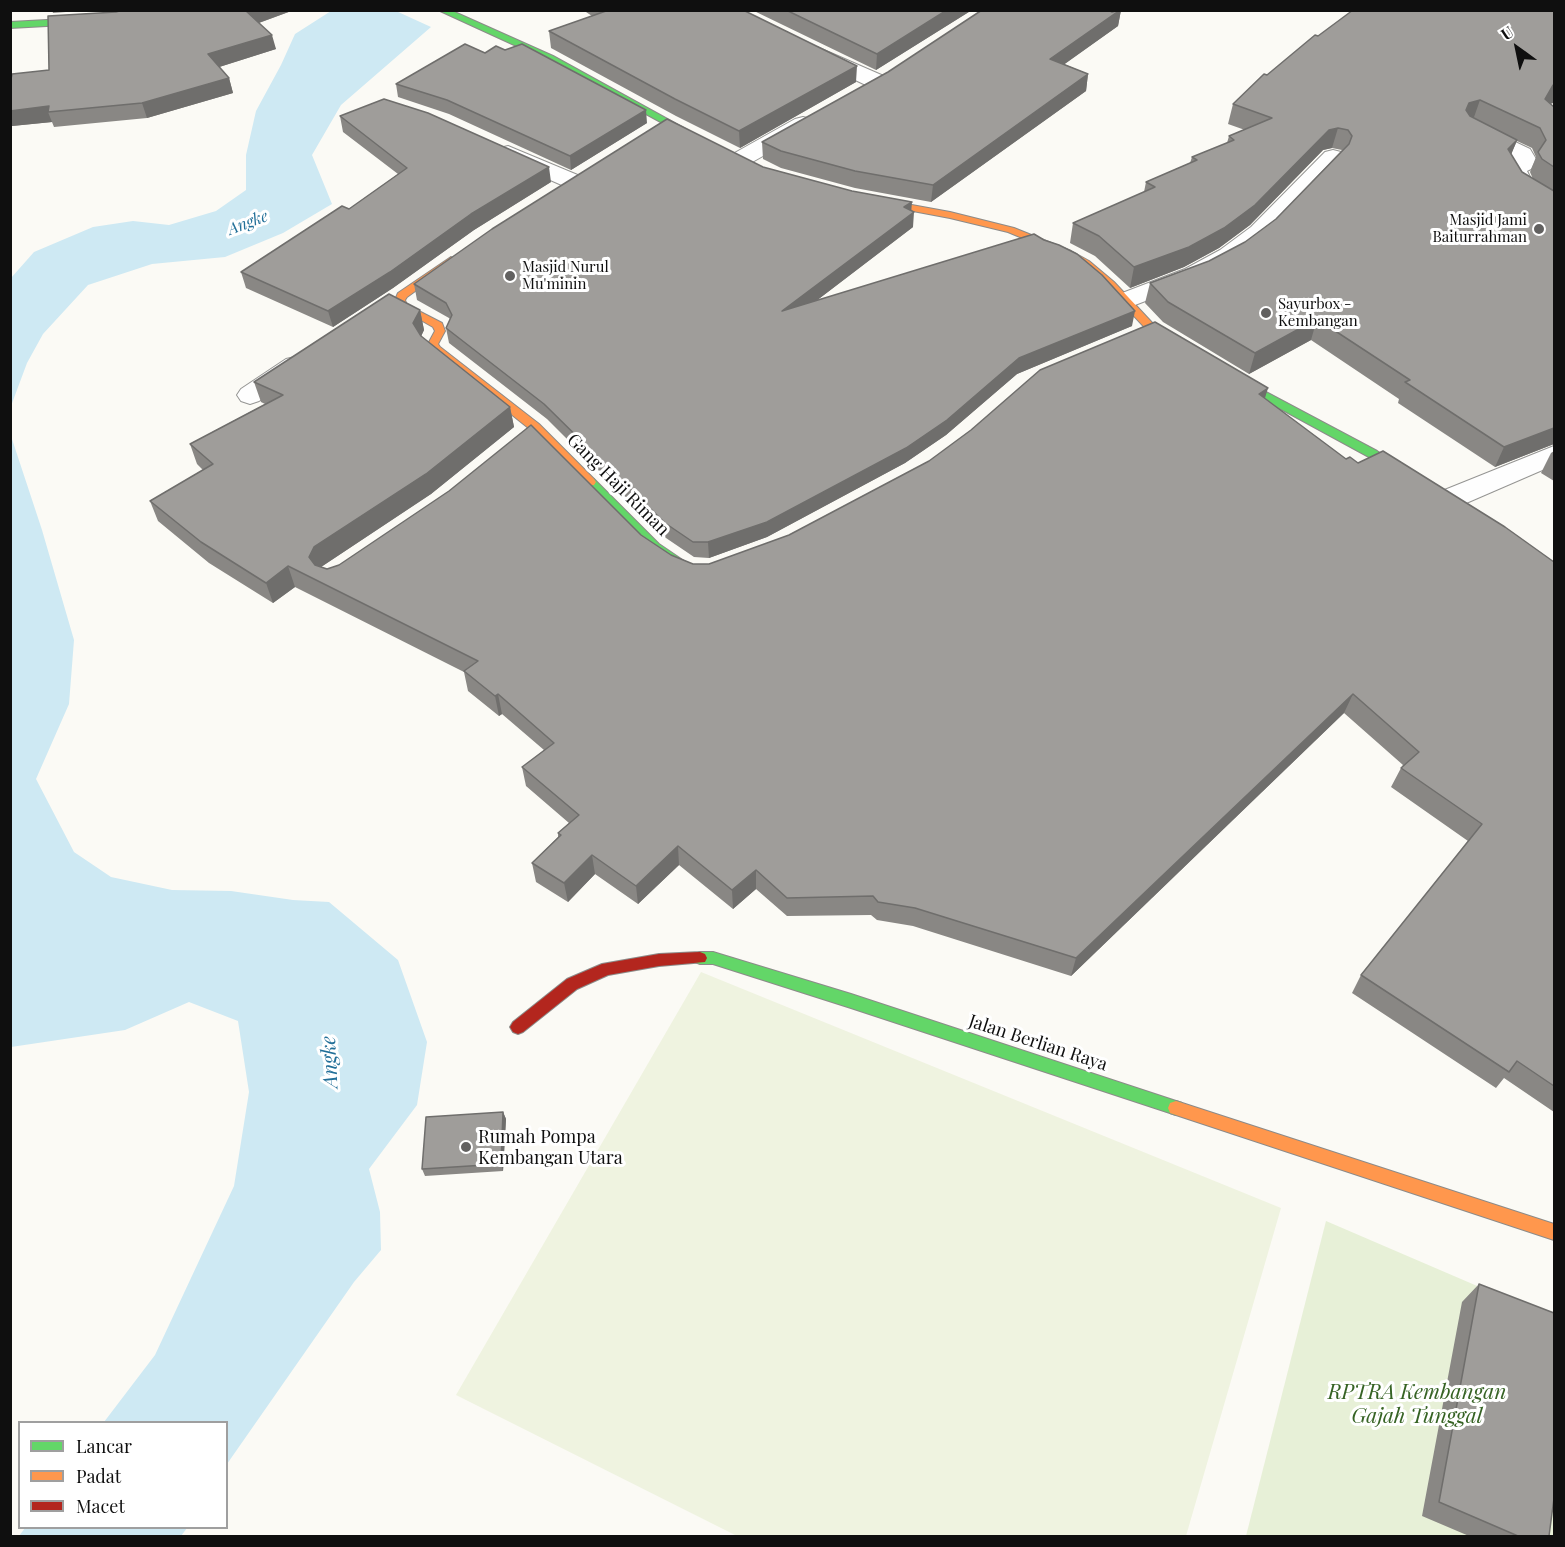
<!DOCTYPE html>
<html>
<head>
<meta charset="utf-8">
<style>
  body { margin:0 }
  #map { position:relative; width:1565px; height:1547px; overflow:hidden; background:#fbfaf5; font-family:"Playfair Display",serif }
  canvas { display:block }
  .frame { position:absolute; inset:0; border:12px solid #0f0f0f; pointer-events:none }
  .legend { position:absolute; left:18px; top:1421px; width:210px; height:108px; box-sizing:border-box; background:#fff; border:2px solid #9f9f9f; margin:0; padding:8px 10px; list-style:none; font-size:18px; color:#0f0f0f }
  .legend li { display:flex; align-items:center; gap:12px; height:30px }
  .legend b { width:30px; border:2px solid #9f9f9f }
  .north { position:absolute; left:1487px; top:18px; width:60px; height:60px; -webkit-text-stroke:4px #fff; paint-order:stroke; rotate:327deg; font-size:16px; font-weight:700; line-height:24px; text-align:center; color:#0f0f0f }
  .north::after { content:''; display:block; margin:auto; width:21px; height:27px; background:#0f0f0f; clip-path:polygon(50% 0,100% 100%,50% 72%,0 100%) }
</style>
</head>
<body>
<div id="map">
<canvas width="1565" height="1547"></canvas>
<div class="frame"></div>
<ul class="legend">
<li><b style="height:8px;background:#63d668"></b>Lancar</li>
<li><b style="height:8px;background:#ff974d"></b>Padat</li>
<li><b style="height:8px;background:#b3261e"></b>Macet</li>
</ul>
<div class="north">U</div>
</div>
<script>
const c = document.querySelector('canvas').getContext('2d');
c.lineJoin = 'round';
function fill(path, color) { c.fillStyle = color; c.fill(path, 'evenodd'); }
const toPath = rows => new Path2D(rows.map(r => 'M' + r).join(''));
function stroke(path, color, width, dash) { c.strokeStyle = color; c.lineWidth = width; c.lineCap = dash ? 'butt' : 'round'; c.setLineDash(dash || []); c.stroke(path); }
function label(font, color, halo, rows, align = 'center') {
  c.font = font + ' "Playfair Display",serif'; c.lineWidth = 6; c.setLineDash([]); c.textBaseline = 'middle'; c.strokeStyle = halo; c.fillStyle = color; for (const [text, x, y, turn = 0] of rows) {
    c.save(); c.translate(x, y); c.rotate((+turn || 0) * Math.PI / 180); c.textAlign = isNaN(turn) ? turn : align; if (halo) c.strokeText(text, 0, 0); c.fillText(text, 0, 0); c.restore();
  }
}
fill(toPath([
  [1326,1221,1554,1319,1554,1536,1246,1536]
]), '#e7f0d7');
fill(toPath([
  [701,972,1281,1208,1186,1536,737,1536,456,1395]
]), '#eff3e0');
fill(toPath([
  [331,11,396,11,431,27,341,105,312,155,332,204,283,233,225,257,152,264,88,285,43,334,27,363,11,406,11,278,34,252,93,227,133,221,169,225,216,211,246,190,246,155,256,111,281,65,295,34],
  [10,433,42,530,74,640,69,704,36,779,74,852,111,877,172,890,231,891,293,900,329,902,398,960,427,1042,417,1105,369,1169,380,1212,381,1250,354,1282,227,1464,226,1422,104,1422,155,1355,234,1186,249,1092,238,1021,189,1002,125,1030,11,1047],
  [25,1528,187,1528,181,1536,19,1536]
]), '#cee9f3');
const street = toPath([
  [817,47,886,77,889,82,886,87,878,89,870,87,809,58,806,53,809,48,817,47],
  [803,117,811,119,814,124,811,129,747,165,739,167,731,165,728,160,731,155,795,119,803,117],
  [1473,122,1530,149,1536,159,1531,169,1527,171,1532,181,1554,194,1554,211,1546,209,1515,190,1502,169,1513,159,1465,134,1462,129,1465,124,1473,122],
  [508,146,580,176,584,181,580,186,572,188,564,186,500,158,497,153,500,148,508,146],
  [1333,150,1341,152,1344,157,1341,162,1269,237,1238,260,1203,279,1135,305,1126,308,1117,305,1113,300,1117,295,1185,269,1220,250,1251,227,1325,152,1333,150],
  [295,357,304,359,308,365,304,371,259,401,250,404,241,401,237,395,241,389,286,359,295,357],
  [1554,446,1554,465,1457,507,1447,510,1437,507,1433,500,1437,493,1554,446]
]);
const fast = toPath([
  [142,10,158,10,120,22,10,28,10,22,120,16,142,10],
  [438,10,450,10,553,56,709,142,701,144,547,60,438,10],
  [1162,332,1232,374,1377,451,1419,479,1413,483,1409,482,1369,457,1224,378,1158,337,1157,335,1162,332],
  [590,478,594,479,659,544,687,563,689,566,687,569,679,569,651,550,586,485,584,482,586,479,590,478],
  [700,952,713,952,851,994,1176,1101,1182,1103,1184,1108,1182,1113,1176,1115,851,1008,713,964,700,964,695,962,693,958,695,954,700,952]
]);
const slow = toPath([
  [868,197,950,212,1014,228,1071,251,1089,261,1114,282,1157,328,1167,335,1162,338,1149,332,1106,286,1081,265,1063,255,1008,232,950,218,865,202,865,198,868,197],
  [451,257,456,260,455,262,407,297,405,300,407,305,442,323,445,331,438,344,440,347,539,424,594,479,596,482,594,485,586,485,531,430,432,351,428,344,435,331,433,327,398,307,395,300,398,293,451,257],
  [1176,1101,1554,1224,1554,1240,1176,1115,1170,1113,1168,1108,1170,1103,1176,1101]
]);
const jam = toPath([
  [700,952,705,954,707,958,705,962,659,966,608,975,577,989,523,1032,518,1034,513,1032,510,1027,513,1022,567,979,602,964,659,954,700,952]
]);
stroke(street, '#959593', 2);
stroke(fast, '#8c8b89', 2);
stroke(slow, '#8c8b89', 2);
stroke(jam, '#8c8b89', 2);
fill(street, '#fefefe');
fill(fast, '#63d668');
fill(slow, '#ff974d');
fill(jam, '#b3261e');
fill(toPath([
  [52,10,92,10,53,13],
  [123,10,294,10,259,23,276,49,219,67,229,78,233,93,147,118,54,127,52,122,12,126,10,122,10,84,49,70,116,12],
  [583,10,743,10,856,82,740,148,676,116,551,48,549,31,592,16],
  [752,10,972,10,876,70],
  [1117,10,1121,10,1118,26,1064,64,1088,74,1086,91,931,202,855,188,781,168,763,159,762,142,888,72],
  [1554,10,1554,104,1553,103,1550,104,1554,107,1554,444,1495,467,1398,403,1399,399,1311,340,1249,374,1163,322,1145,303,1150,283,1209,261,1245,242,1276,219,1342,150,1332,148,1323,150,1250,225,1219,248,1184,267,1130,288,1095,256,1070,243,1073,223,1144,192,1146,182,1190,163,1192,157,1227,143,1229,136,1245,130,1228,124,1233,104,1267,75,1318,36],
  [1517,141,1532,148,1536,157,1530,172,1533,179,1522,172,1511,154],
  [396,84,647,123,571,170,449,114,398,97],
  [340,116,551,182,474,230,393,288,333,327,246,288,241,272,349,209,398,174,343,132],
  [763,167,911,210,913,227,816,301,1132,326,1017,374,946,435,905,463,767,537,709,558,694,557,666,538,547,419,449,343,446,328,450,319,449,318,417,300,414,284],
  [420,310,424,330,421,336,510,407,514,427,431,494,321,567,327,569,641,535,671,555,693,564,709,564,1268,388,1264,398,1346,459,1358,463,1554,562,1554,1112,1504,1078,1496,1088,1352,993,1361,975,1468,841,1391,787,1401,768,1403,765,1344,713,1071,976,913,926,877,920,871,915,787,916,756,889,733,909,679,865,638,904,595,874,568,902,536,882,532,863,558,837,558,833,569,823,526,786,522,767,544,750,502,714,499,716,468,691,464,672,295,587,273,603,209,563,158,521,150,501,203,470,197,464,190,444,265,404,261,402,254,382],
  [1554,451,1554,481,1541,473,1551,453],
  [503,1112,506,1119,503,1171,425,1176,422,1169],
  [1479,1284,1549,1536,1469,1536,1422,1516,1462,1302]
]), '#898784');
fill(toPath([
  [247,10,294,10,250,26,246,11],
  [947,10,972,10,876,70,877,54],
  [1120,10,1121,10,1118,26,1048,76,1050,59],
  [272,35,276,49,213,69,208,54],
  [857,66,856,82,740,148,739,131],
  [1088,74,1086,91,931,202,933,185],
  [229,78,233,93,147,118,142,103],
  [1553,85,1554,85,1554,100,1553,103,1545,105,1545,99],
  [1480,100,1473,120,1462,123,1469,103],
  [49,106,48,112,52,122,12,126,10,122,10,111],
  [646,110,647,123,571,170,570,156],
  [1338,128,1332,148,1323,150,1250,225,1219,248,1184,267,1130,288,1134,267,1329,130],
  [1517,140,1509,160,1508,149],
  [549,167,551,182,474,230,393,288,333,327,328,311,471,214],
  [912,202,911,214,914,212,913,227,782,327,782,311,904,207],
  [420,310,424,330,418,343,413,323],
  [1135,311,1132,326,1017,374,946,435,905,463,767,537,709,558,708,542,1019,358],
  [1317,319,1311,340,1249,374,1255,353],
  [1268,388,1262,408,1259,394],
  [510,407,514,427,431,494,321,567,316,577,309,557,314,547],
  [1554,428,1554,444,1495,467,1504,447],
  [288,566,295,587,273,603,266,583],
  [498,694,502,714,499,716,495,696],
  [1353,694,1344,713,1071,976,1076,958],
  [678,846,679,865,638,904,636,886],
  [592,855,595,874,568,902,564,883],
  [756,870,756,889,733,909,732,890],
  [503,1112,506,1119,503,1171,501,1164]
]), '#6f6e6c');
const building = toPath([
  [123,10,247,10,246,11,272,35,208,54,229,78,142,103,48,112,49,106,10,111,10,84,12,74,49,70,48,16,116,12,123,10],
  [605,10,743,10,857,66,739,131,675,99,549,31,606,11,605,10],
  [786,10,947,10,877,54,786,10],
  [982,10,1108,10,1112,12,1120,10,1050,59,1088,74,933,185,855,171,781,151,762,142,888,72,982,10],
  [1353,10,1554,10,1554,85,1553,85,1545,99,1554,107,1554,167,1542,159,1538,152,1546,140,1540,128,1480,100,1469,103,1466,110,1470,116,1517,140,1508,149,1522,172,1554,191,1554,428,1504,447,1405,382,1410,380,1317,319,1255,353,1168,302,1150,283,1209,261,1245,242,1276,219,1349,144,1352,136,1348,130,1338,128,1329,130,1255,205,1224,228,1189,247,1134,267,1099,236,1073,223,1155,187,1146,182,1197,160,1192,157,1234,140,1229,136,1272,118,1233,104,1264,74,1267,75,1315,35,1318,36,1353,10],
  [465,44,485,53,496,46,505,50,522,44,646,110,570,156,447,100,396,84,465,44],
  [384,99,428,113,549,167,471,214,390,272,328,311,241,272,342,206,349,209,407,168,340,116,384,99],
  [667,119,763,167,852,191,912,202,904,207,914,212,782,311,1034,234,1044,240,1059,245,1077,254,1102,275,1135,311,1019,358,947,420,906,448,767,522,708,542,693,542,665,523,544,404,446,328,452,315,446,303,414,284,492,229,667,119],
  [389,294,420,310,413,323,421,336,510,407,426,474,314,547,309,557,315,565,327,569,339,565,449,491,531,425,641,535,671,555,693,564,709,564,789,535,929,461,971,430,1040,370,1155,322,1268,388,1259,394,1346,459,1350,457,1358,463,1383,451,1505,527,1554,562,1554,1086,1517,1061,1509,1072,1361,975,1482,824,1401,768,1419,752,1353,694,1076,958,915,908,878,902,873,896,787,898,756,870,732,890,678,846,636,886,592,855,564,883,532,863,561,835,558,833,579,815,522,767,554,743,498,694,495,696,464,671,478,661,288,566,266,583,201,542,150,501,213,464,190,444,283,395,254,382,389,294],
  [503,1112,501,1164,422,1169,426,1117,503,1112],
  [1479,1284,1554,1313,1554,1498,1549,1536,1518,1536,1439,1502,1479,1284]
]);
fill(building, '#9f9d9a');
stroke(building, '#6f6e6c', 1.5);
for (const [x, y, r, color] of [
  [1539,229,6,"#626160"],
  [510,276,6,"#626160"],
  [1266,313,6,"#626160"],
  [466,1147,6,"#626160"]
]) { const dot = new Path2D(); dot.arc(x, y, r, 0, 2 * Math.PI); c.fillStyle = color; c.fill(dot); stroke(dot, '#fff', 2); }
label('15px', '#0f0f0f', '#fff', [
  ["Masjid Jami",1527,220,"right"],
  ["Baiturrahman",1527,237,"right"],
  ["Masjid Nurul",522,267],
  ["Mu'minin",522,284],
  ["Sayurbox -",1278,304],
  ["Kembangan",1278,321]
], 'left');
label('italic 16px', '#216f98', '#fff', [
  ["Angke",248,223,-21]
]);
label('18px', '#0f0f0f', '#fff', [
  ["Gang Haji Riman",618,485,45],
  ["Jalan Berlian Raya",1038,1043,18]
]);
label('18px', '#0f0f0f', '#fff', [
  ["Rumah Pompa",478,1137],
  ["Kembangan Utara",478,1158]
], 'left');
label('italic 20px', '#216f98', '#fff', [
  ["Angke",330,1062,-93]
]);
label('italic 21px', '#366324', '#fff', [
  ["RPTRA Kembangan",1417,1392],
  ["Gajah Tunggal",1417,1416]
]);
</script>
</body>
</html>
